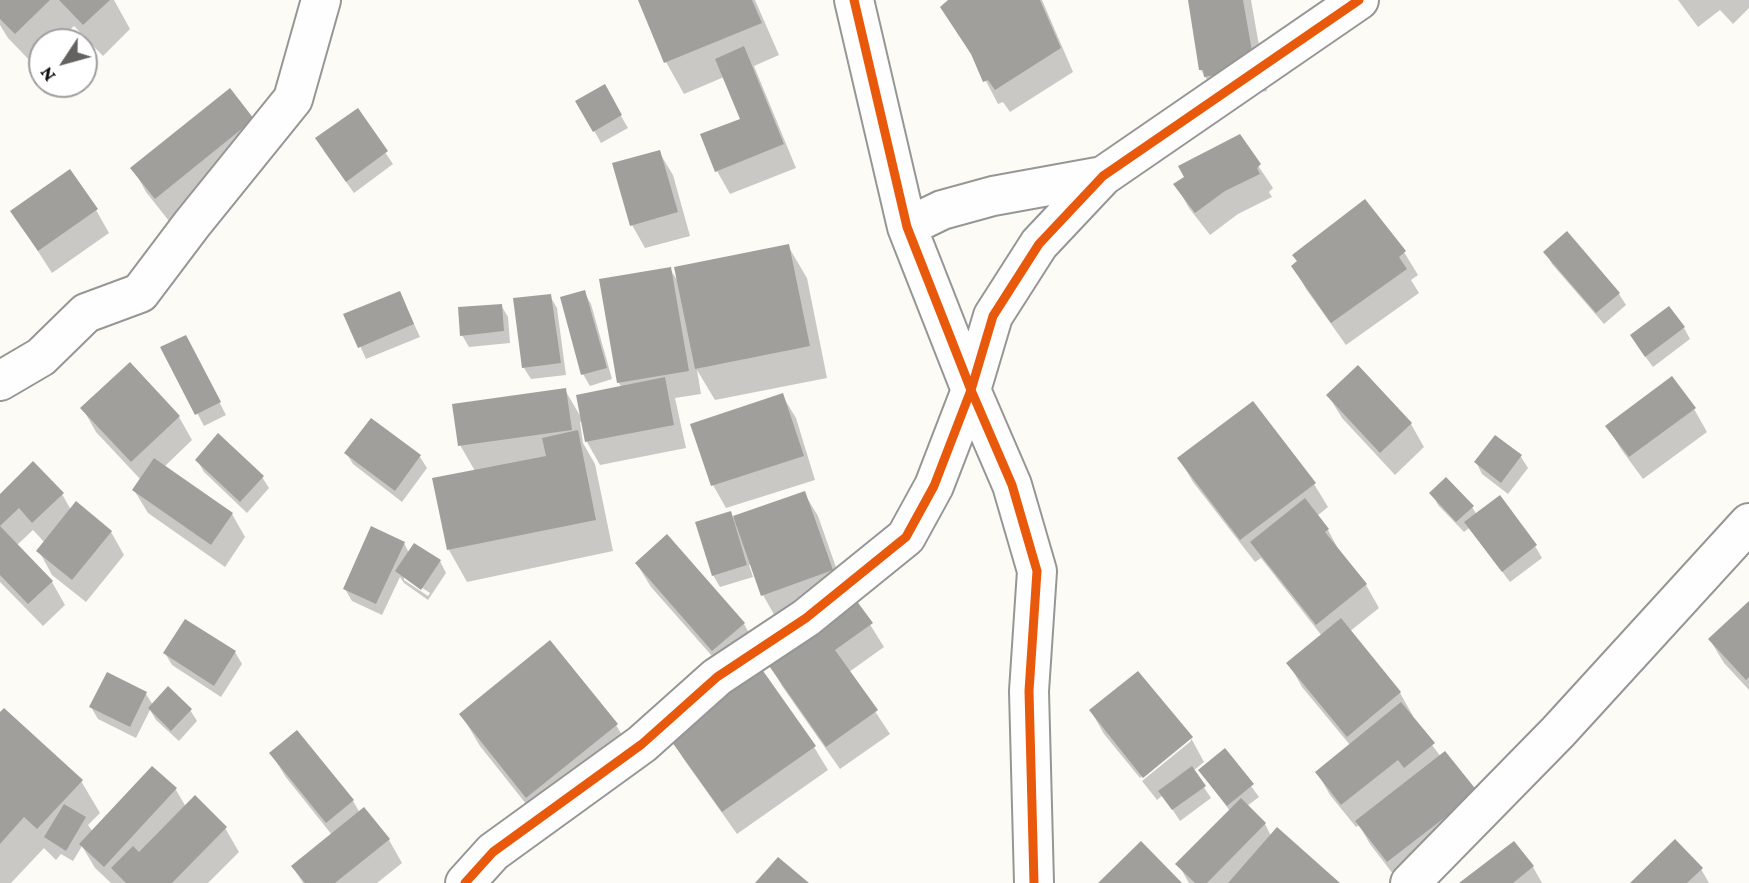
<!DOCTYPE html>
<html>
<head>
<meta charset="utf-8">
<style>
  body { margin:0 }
  #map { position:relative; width:1749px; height:883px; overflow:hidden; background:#fcfbf6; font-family:"Crimson Pro",serif }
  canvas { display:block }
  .north { position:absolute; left:28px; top:28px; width:70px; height:70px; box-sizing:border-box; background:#fff; border:2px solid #9f9f9f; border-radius:50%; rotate:234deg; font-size:19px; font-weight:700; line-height:28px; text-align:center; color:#101010 }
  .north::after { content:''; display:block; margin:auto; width:24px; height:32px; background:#636260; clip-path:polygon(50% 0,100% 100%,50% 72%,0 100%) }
</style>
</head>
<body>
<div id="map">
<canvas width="1749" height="883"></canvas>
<div class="north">N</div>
</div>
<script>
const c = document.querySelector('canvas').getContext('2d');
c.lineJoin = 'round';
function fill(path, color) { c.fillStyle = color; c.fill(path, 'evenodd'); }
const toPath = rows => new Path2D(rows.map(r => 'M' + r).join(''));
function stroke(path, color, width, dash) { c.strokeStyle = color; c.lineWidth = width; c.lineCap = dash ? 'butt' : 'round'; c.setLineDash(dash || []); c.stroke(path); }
fill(toPath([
  [0,0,114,0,130,29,103,56,74,26,58,42,42,42,42,57,34,65,8,38,0,25],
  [640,0,755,0,779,55,754,66,796,168,730,194,717,171,742,119,724,77,684,94,666,62],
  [953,0,1042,0,1073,72,1010,112,1003,102,998,104,976,62,942,7],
  [1190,0,1251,0,1267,91,1219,99,1201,70],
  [1749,0,1749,8,1733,24,1720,10,1698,27,1678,0],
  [604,87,628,128,601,143,578,102],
  [230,90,266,143,169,221,146,192,133,168],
  [357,111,393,164,354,193,324,151],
  [1239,137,1273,188,1269,192,1272,197,1238,214,1210,235,1189,208,1176,185],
  [659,152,673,175,690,236,645,248,632,225],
  [96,210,109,233,52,273,12,211],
  [788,246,807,278,827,378,715,400,697,370,701,394,675,398,686,448,600,465,587,442,583,421,580,422,583,443,595,464,613,551,467,582,449,550,434,480,475,471,460,445,565,390,582,419,622,388,619,383,601,280,670,269,679,283],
  [1404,252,1418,275,1411,280,1419,293,1346,345,1306,289,1293,266],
  [1546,252,1619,294,1626,305,1604,324,1552,264],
  [584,292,591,304,612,379,590,386,583,374],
  [400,293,420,337,366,359,346,315],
  [550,296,557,308,566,375,531,379,524,368],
  [501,305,508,317,510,343,469,347,462,335],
  [1684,328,1690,339,1653,367,1639,348],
  [163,348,192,349,226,415,204,426],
  [129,364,179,417,192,440,164,467,232,514,245,537,225,567,148,513,134,490,141,480,96,432,83,409],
  [1358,368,1411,424,1424,447,1395,475,1342,418,1328,395],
  [782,395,796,418,815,480,726,508,713,485],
  [1252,404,1314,484,1328,507,1317,516,1328,530,1341,554,1366,585,1379,608,1349,632,1400,693,1413,716,1411,717,1441,757,1476,793,1400,883,1370,844,1359,825,1356,827,1330,795,1317,772,1350,745,1302,687,1289,664,1322,636,1261,558,1255,562,1193,482,1179,458],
  [1694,409,1707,432,1643,479,1621,449,1607,426],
  [372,420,420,457,427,468,402,502,353,464,346,453],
  [1521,457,1528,468,1508,494,1482,474,1476,462],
  [197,460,262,477,269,488,247,513,204,472],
  [804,493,818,516,845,593,776,618,763,595,752,564,749,565,753,577,720,587,713,575,733,518],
  [62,494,71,510,111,532,124,555,86,602,52,575,39,551,45,543,33,530,16,546,52,582,65,605,43,626,0,582,0,496],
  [1432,494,1472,507,1477,515,1535,546,1542,558,1510,582,1469,528,1464,532,1438,505],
  [404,543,409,553,440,561,446,573,428,600,404,583,400,577,382,615,352,601,345,589],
  [404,576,430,593,428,596,404,580],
  [637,564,744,624,757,647,727,673,651,587],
  [856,602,884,647,849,672,890,734,840,769,782,686,769,663],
  [1749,603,1749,690,1724,663,1710,640],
  [235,652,242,664,221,697,172,665,165,653],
  [146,694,153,705,190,710,197,721,179,741,156,720,150,710,136,738,98,719,91,707],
  [1091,711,1190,737,1140,778,1104,734],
  [461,714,616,725,635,757,546,829,480,746],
  [0,715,81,781,100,813,88,825,93,832,152,768,176,790,186,807,225,828,239,852,208,883,111,883,95,868,82,846,73,861,61,854,56,860,44,848,11,883,0,883],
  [670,735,814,747,828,770,737,834,683,758],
  [1191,738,1204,762,1193,771,1211,798,1180,821,1163,795,1157,800,1142,781,1191,741],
  [1225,751,1259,797,1247,806,1265,824,1271,836,1338,883,1189,883,1178,864,1230,811,1200,771],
  [271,753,353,801,360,813,389,840,402,863,377,883,303,883,293,867,332,835,285,776],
  [1513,843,1533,867,1542,883,1462,883],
  [1701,869,1709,883,1632,883]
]), '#0003');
fill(toPath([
  [0,0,50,0,15,34,0,19],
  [59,0,110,0,83,25],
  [638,0,752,0,762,23,664,63],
  [948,0,1040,0,1061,48,995,90,988,80,983,82,971,54,940,7],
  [1188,0,1243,0,1255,68,1204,77,1203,70,1199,70],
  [744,46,784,144,715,172,700,134,740,119,715,59],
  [605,84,622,115,593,132,575,101],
  [230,88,254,119,155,199,130,168],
  [358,108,388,151,346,182,315,138],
  [1240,134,1261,164,1257,168,1260,174,1225,191,1195,213,1173,184,1184,177,1178,166],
  [660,150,678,212,630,226,612,163],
  [70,169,98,209,38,251,10,211],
  [1365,199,1406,251,1399,257,1407,269,1331,323,1291,266,1297,261,1292,255],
  [1567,231,1620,293,1596,313,1543,252],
  [789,244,810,346,695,369,674,267],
  [671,267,689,371,617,383,599,279],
  [585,290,607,368,581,375,560,297],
  [400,291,414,324,358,348,343,314],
  [551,294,561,363,522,368,513,298],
  [502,304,504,331,460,336,458,307],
  [1669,306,1685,327,1645,357,1630,335],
  [186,335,221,402,195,415,160,347],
  [130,362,180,416,131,462,80,408],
  [1358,365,1412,423,1380,453,1326,395],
  [1672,376,1696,408,1629,457,1605,426],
  [665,377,674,425,585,442,576,395],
  [566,388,572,430,458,446,452,404],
  [783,393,804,456,711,486,690,424],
  [1253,401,1316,483,1240,540,1177,458],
  [371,418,421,455,395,491,344,453],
  [578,430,596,520,447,550,432,478,546,456,542,438],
  [218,433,264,476,240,502,195,460],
  [1495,435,1522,455,1501,483,1474,462],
  [154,458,233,513,211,545,132,490],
  [33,461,64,493,32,523,19,508,0,526,0,494],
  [1446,477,1474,506,1456,522,1429,493],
  [805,491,833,570,761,596,733,516],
  [1500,495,1537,545,1502,572,1464,522],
  [1305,498,1329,529,1325,532,1367,584,1316,625,1250,542],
  [76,501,112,531,72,580,36,551],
  [731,511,747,565,712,576,695,522],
  [0,526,53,581,28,604,0,575],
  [371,526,405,542,376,604,343,589],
  [667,534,745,623,712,651,635,563],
  [414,543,441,560,421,590,395,571],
  [856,600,873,623,835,650,878,710,826,747,767,663],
  [1749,601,1749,677,1746,680,1708,639],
  [1341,618,1401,692,1347,737,1286,663],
  [185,619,236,651,214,686,163,653],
  [550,640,618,724,526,798,459,714],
  [761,668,816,746,722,812,667,735],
  [1138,671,1193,737,1143,778,1089,710],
  [107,672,147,692,130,727,89,707],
  [168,686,192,709,171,731,148,708],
  [1401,702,1435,743,1404,768,1398,760,1341,805,1315,772],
  [4,708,83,780,37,829,24,817,0,844,0,712],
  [297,730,354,800,326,823,269,753],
  [1225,748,1254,784,1227,806,1198,770],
  [1445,751,1478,792,1387,862,1355,821],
  [152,766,177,788,104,867,79,844],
  [1192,766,1206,786,1172,810,1158,791],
  [195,795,227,827,172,883,126,883,111,868,133,846,139,852],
  [1241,798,1266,823,1207,883,1195,883,1175,864],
  [64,804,86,817,66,851,44,837],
  [364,807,390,839,335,883,305,883,291,866],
  [1277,827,1340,883,1228,883],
  [1675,839,1703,868,1687,883,1630,883],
  [1141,841,1182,883,1098,883],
  [1514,841,1534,866,1513,883,1459,883],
  [778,857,809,883,755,883]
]), '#a09f9b');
const minor = toPath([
  [854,0,907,227,971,390,1012,485,1037,571,1029,691,1034,883],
  [907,227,942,210,993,196,1103,176],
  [0,381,41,357,86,313,140,293,192,224,293,99,321,0],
  [465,883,493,852,642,744,717,677,806,618,906,537,934,486,971,390,993,316,1039,244,1103,176,1359,0],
  [1410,883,1558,732,1749,523]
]);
stroke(minor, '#969694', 42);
stroke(minor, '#fffefe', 38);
stroke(toPath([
  [854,0,907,227,971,390,1012,485,1037,571,1029,691,1034,883],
  [465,883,493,852,642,744,717,677,806,618,906,537,934,486,971,390,993,316,1039,244,1103,176,1359,0]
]), '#e8590c', 9);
</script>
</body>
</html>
